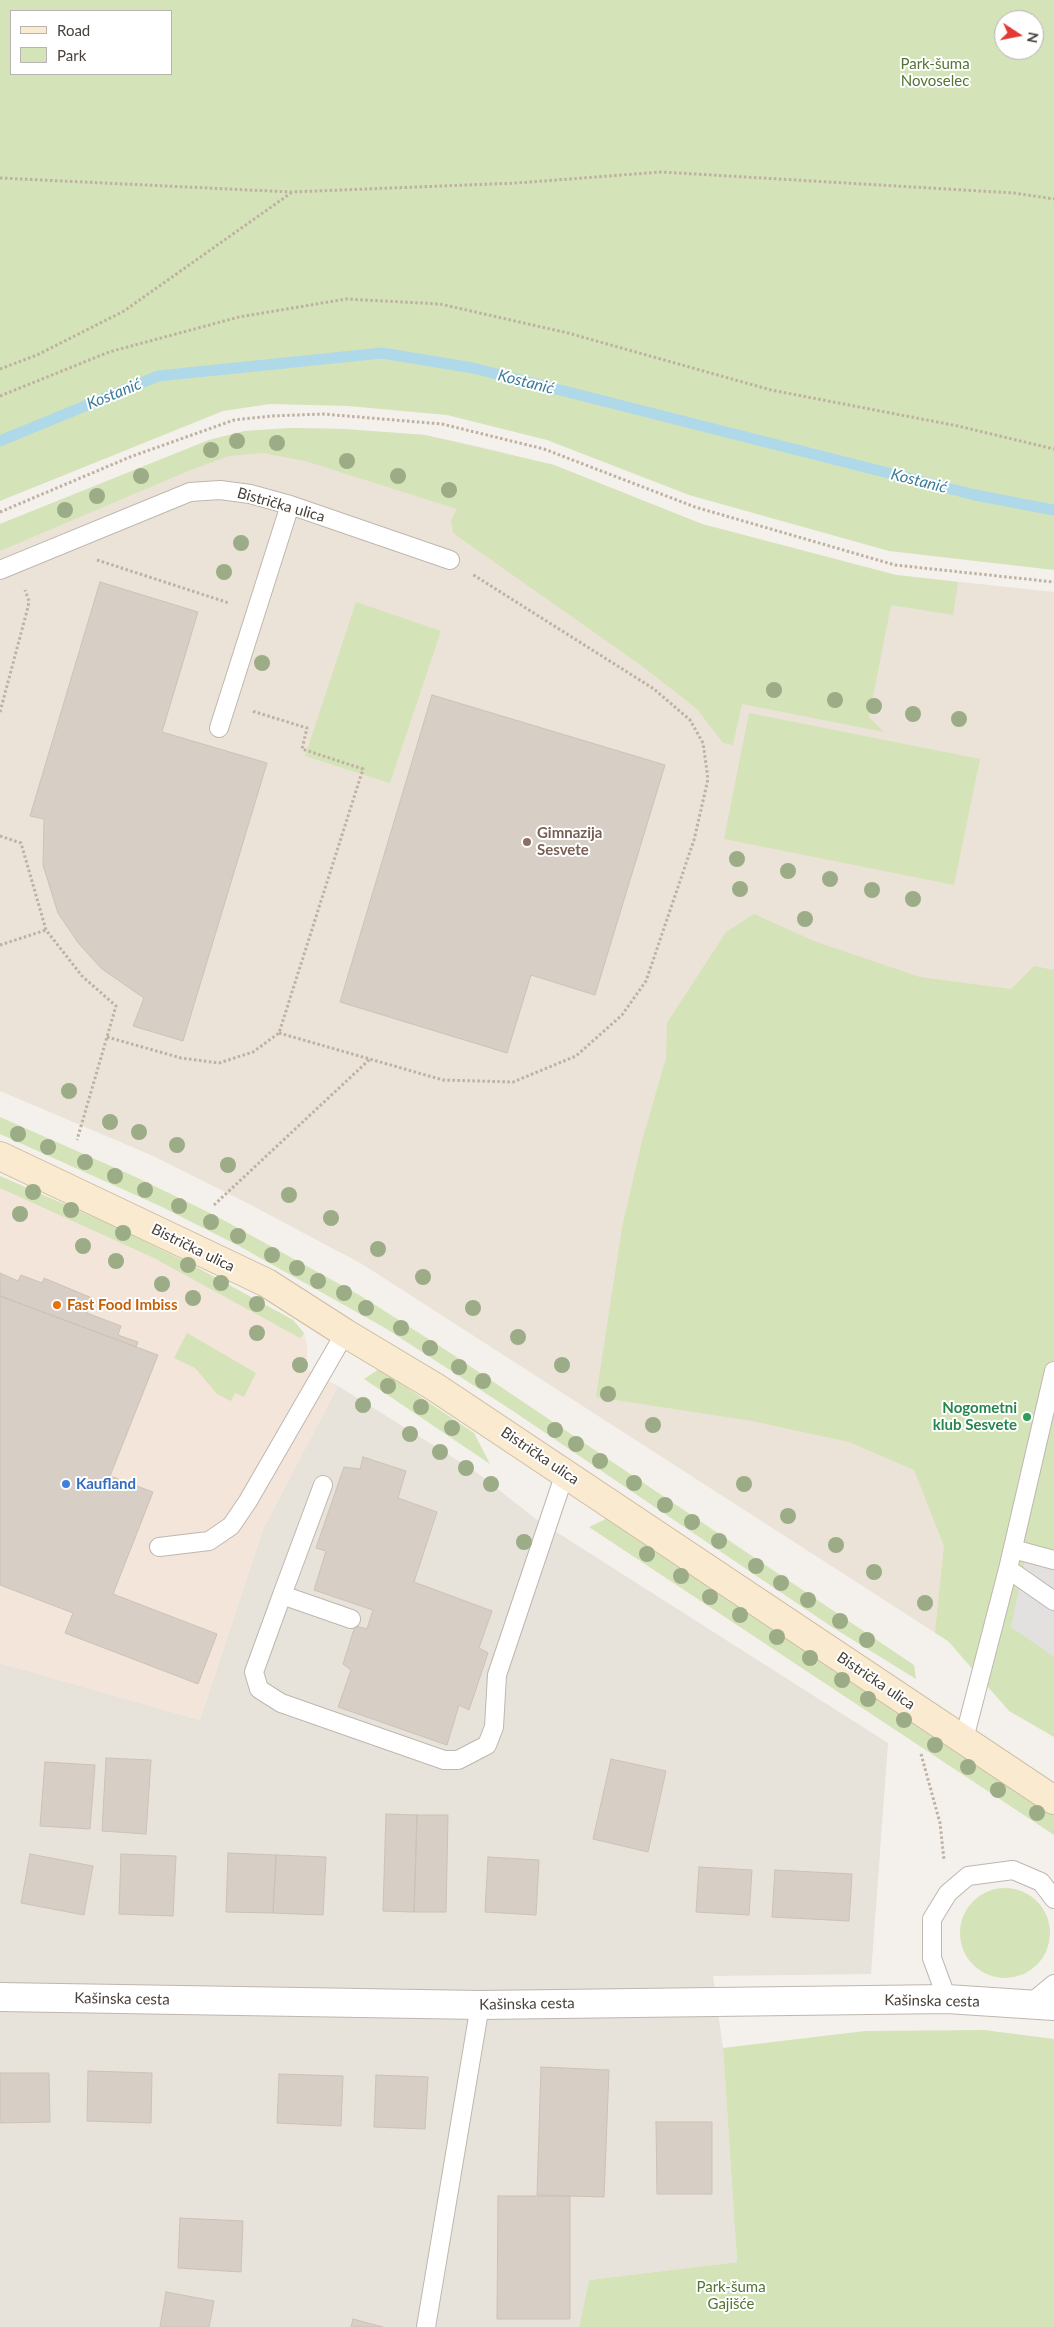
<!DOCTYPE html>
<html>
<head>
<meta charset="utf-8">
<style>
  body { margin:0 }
  #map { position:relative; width:1054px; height:2327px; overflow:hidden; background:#f4f0eb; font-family:Lato,sans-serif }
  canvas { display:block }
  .legend { position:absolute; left:10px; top:10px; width:162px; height:65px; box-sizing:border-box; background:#fff; border:1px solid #b6b3b0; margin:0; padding:6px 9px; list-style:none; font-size:15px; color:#48413a }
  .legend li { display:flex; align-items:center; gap:10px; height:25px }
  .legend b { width:25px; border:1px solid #b6b3b0 }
  .north { position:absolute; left:994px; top:10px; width:50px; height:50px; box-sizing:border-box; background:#fff; border:1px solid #b6b3b0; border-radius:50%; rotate:101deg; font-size:14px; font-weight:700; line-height:20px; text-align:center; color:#48413a }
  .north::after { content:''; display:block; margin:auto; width:18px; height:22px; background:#e33934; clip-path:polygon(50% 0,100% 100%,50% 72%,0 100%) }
</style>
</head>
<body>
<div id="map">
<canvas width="1054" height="2327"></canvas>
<ul class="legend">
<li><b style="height:6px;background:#f9ead0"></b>Road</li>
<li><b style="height:14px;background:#d5e3b9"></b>Park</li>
</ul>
<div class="north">N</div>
</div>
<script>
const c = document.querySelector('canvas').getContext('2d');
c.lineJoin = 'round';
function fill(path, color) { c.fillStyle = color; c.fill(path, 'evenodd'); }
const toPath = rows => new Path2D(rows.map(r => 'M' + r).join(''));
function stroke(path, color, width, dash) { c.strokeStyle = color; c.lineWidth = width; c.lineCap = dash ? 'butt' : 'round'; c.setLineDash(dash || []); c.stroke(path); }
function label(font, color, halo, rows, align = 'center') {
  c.font = font + ' Lato,sans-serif'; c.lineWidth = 4; c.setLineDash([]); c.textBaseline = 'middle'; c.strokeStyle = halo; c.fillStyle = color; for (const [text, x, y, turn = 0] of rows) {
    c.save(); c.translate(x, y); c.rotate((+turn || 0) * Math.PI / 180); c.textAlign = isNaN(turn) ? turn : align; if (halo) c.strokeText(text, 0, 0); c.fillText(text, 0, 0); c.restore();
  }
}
fill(toPath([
  [338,1386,476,1472,536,1519,888,1743,871,1974,713,1976,723,2048,737,2262,589,2280,579,2327,0,2327,0,1663,200,1720,263,1529]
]), '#e7e2da');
fill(toPath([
  [0,1176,112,1225,198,1268,293,1320,304,1333,307,1345,307,1357,304,1368,338,1386,263,1529,200,1720,0,1663]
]), '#f3e5da');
fill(toPath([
  [291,428,344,429,425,435,476,446,554,465,702,524,896,575,1054,592,1054,1193,948,1641,362,1264,249,1204,151,1155,0,1091,0,524,209,440,245,431]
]), '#ebe3d7');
fill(toPath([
  [0,0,1054,0,1054,570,889,551,689,495,547,440,447,415,348,406,270,404,223,411,0,501],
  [11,11,171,11,171,74,11,74],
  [1004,20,1034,20,1034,50,1004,50],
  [291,428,344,429,425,435,554,465,702,524,896,575,958,582,953,615,891,605,869,717,884,732,742,704,733,745,723,743,697,709,642,666,453,533,451,520,457,509,305,461,263,453,229,456,188,471,0,551,0,524,209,440,245,431],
  [356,602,441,631,390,783,305,756],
  [749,713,980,759,954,885,724,839],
  [754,914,814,941,920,977,1011,989,1034,966,1054,970,1054,1737,1009,1711,948,1641,935,1633,944,1546,914,1470,849,1442,752,1421,596,1397,622,1228,642,1141,666,1058,667,1023,726,932],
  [0,1117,138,1178,216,1216,361,1296,452,1354,914,1665,916,1679,832,1627,513,1411,385,1328,239,1246,160,1206,0,1134],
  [0,1176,112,1225,198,1268,293,1320,304,1333,300,1338,154,1258,0,1188],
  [187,1333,256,1373,244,1397,235,1393,231,1401,217,1394,195,1368,174,1358],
  [379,1369,474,1433,490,1464,364,1379],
  [608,1518,1054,1811,1054,1835,589,1527],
  '960 1933a45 45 0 1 1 90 0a45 45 0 1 1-90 0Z',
  [984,2030,1054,2039,1054,2327,579,2327,589,2280,737,2262,723,2048,865,2031]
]), '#d5e3b9');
fill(toPath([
  [1028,1546,1054,1551,1054,1657,1011,1627]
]), '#e3e1df');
stroke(toPath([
  [0,441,158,376,382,353,473,368,975,495,1054,510]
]), '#afd9e9', 11);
const building = toPath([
  [100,582,198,612,162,732,267,763,183,1041,133,1026,144,998,102,969,79,944,58,913,43,865,44,819,30,816,100,582],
  [432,695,665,765,595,995,531,975,507,1053,340,1002,432,695],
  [0,1273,18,1281,21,1275,42,1283,44,1278,92,1298,87,1313,121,1326,118,1335,138,1342,136,1347,0,1296,0,1273],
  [0,1296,158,1355,110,1476,153,1492,113,1594,217,1634,198,1684,65,1633,73,1613,0,1585,0,1296],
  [363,1457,406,1471,398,1498,437,1512,414,1582,492,1611,479,1648,488,1653,469,1710,459,1705,447,1745,338,1707,351,1670,343,1664,355,1626,367,1629,373,1610,314,1590,326,1551,316,1548,344,1467,360,1469,363,1457],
  [106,1758,151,1760,146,1834,102,1831,106,1758],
  [611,1759,666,1771,648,1852,593,1839,611,1759],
  [45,1762,95,1765,90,1829,40,1826,45,1762],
  [386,1814,417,1815,414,1912,383,1911,386,1814],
  [417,1815,448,1815,446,1912,414,1912,417,1815],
  [228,1853,276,1855,273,1913,226,1912,228,1853],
  [30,1854,93,1866,84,1915,21,1903,30,1854],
  [121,1854,176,1856,173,1916,119,1914,121,1854],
  [276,1855,326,1857,323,1915,273,1913,276,1855],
  [488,1857,539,1860,536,1915,485,1912,488,1857],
  [699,1867,752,1870,749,1915,696,1912,699,1867],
  [775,1870,852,1874,849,1921,772,1917,775,1870],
  [541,2067,609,2070,604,2197,537,2195,541,2067],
  [88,2071,152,2073,151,2123,87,2121,88,2071],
  [0,2073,49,2073,50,2122,0,2123,0,2073],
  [279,2074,343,2076,341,2126,277,2123,279,2074],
  [376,2075,428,2077,425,2129,374,2127,376,2075],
  [656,2122,712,2122,712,2194,657,2194,656,2122],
  [498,2196,570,2196,570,2319,497,2319,498,2196],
  [180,2218,243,2221,241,2272,178,2268,180,2218],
  [166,2292,214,2301,209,2327,160,2327,166,2292],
  [353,2319,383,2327,351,2327,353,2319]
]);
fill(building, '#d7cec5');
stroke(building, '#cec2b6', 1);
const lane = toPath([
  [0,570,190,492,220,490,250,494,290,505,450,560],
  [219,728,290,505],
  [159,1547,209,1541,231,1526,248,1501,345,1333],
  [1013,1549,1054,1560],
  [1008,1569,1054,1601],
  [282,1595,323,1485],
  [351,1619,282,1595,254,1672,259,1689,281,1703,444,1760,458,1760,487,1745,494,1727,497,1675,565,1473],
  [964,1739,1008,1569,1054,1371],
  [947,1999,932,1958,932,1919,948,1893,968,1876,1013,1870,1041,1882,1054,1899],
  [1031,2003,1054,1984],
  [426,2327,480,2005]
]);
const street = toPath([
  [0,1997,480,2005,947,1999,1054,2006]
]);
const secondary = toPath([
  [0,1156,267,1283,345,1333,435,1387,1054,1800]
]);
stroke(lane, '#bfb7af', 20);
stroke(street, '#bfb7af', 30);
stroke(secondary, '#cebda0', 30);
stroke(toPath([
  [0,178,291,192,517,183,661,172,1014,193,1054,199],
  [0,369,37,355,124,311,291,193],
  [0,396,109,352,239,317,346,299,440,304,568,333,771,390,958,426,1054,449],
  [0,512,130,457,234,420,271,416,323,414,442,424,544,449,695,507,895,565,1054,582],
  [97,560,229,603],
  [0,712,28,607,29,601,25,590],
  [0,836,21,843,46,930,82,976,116,1006,77,1140],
  [0,945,46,930],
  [279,1033,443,1080,513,1082,576,1056,622,1015,646,981,694,840,708,779,703,743,690,720,654,689,472,574],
  [107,1037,181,1058,219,1063,253,1052,279,1033,363,769,302,749,307,728,252,711],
  [214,1205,370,1059],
  [921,1754,940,1823,944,1860]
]), '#bfb1a2', 3, [2.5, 2.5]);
stroke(lane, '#fff', 18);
stroke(street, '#fff', 28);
stroke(secondary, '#f9ead0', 28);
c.fillStyle = '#9bac86';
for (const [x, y] of [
  [237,441],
  [277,443],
  [211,450],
  [347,461],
  [141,476],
  [398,476],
  [449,490],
  [97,496],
  [65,510],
  [241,543],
  [224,572],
  [262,663],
  [774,690],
  [835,700],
  [874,706],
  [913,714],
  [959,719],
  [737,859],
  [788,871],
  [830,879],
  [740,889],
  [872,890],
  [913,899],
  [805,919],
  [69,1091],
  [110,1122],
  [139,1132],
  [18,1134],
  [177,1145],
  [48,1147],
  [85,1162],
  [228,1165],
  [115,1176],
  [145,1190],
  [33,1192],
  [289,1195],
  [179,1206],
  [71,1210],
  [20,1214],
  [331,1218],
  [211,1222],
  [123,1233],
  [238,1236],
  [83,1246],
  [378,1249],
  [272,1255],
  [116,1261],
  [188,1265],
  [297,1268],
  [423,1277],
  [318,1281],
  [221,1283],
  [162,1284],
  [344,1293],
  [193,1298],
  [257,1304],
  [366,1308],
  [473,1308],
  [401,1328],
  [257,1333],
  [518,1337],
  [430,1348],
  [300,1365],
  [562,1365],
  [459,1367],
  [483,1381],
  [388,1386],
  [608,1394],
  [363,1405],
  [421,1407],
  [653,1425],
  [452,1428],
  [555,1430],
  [410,1434],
  [576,1444],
  [440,1452],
  [600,1461],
  [466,1468],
  [634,1483],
  [491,1484],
  [744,1484],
  [665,1505],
  [788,1516],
  [692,1522],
  [719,1541],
  [524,1542],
  [836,1545],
  [647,1554],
  [756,1566],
  [874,1572],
  [681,1576],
  [781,1583],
  [710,1597],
  [808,1600],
  [925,1603],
  [740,1615],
  [840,1621],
  [777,1637],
  [867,1640],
  [810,1658],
  [842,1680],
  [868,1699],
  [904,1720],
  [935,1745],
  [968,1767],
  [998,1790],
  [1037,1813]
]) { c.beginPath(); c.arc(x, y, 8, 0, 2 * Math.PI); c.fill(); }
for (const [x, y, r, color] of [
  [527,842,5,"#8d6e63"],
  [57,1305,5,"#e8710a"],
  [1027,1417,5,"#2e9e5b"],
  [66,1484,5,"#3f7fe0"]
]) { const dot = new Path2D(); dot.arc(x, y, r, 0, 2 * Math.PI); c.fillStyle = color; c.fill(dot); stroke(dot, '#fff', 2); }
label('15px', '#537433', '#fff', [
  ["Park-šuma",935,64],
  ["Novoselec",935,81],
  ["Park-šuma",731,2287],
  ["Gajišće",731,2304]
]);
label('15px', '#48413a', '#fff', [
  ["Bistrička ulica",281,505,16],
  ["Bistrička ulica",193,1248,26],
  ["Bistrička ulica",540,1456,34],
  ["Bistrička ulica",876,1681,34],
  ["Kašinska cesta",122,1999,1],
  ["Kašinska cesta",932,2001,1],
  ["Kašinska cesta",527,2004,-1]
]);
label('bold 15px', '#785e54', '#fff', [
  ["Gimnazija",537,833],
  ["Sesvete",537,850]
], 'left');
label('bold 15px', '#c56008', '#fff', [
  ["Fast Food Imbiss",67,1305]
], 'left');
label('bold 15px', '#27864d', '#fff', [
  ["Nogometni",1017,1408],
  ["klub Sesvete",1017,1425]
], 'right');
label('bold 15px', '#366cbe', '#fff', [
  ["Kaufland",76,1484]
], 'left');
label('italic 16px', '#3a7c99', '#fff', [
  ["Kostanić",526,382,14],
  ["Kostanić",114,394,-22],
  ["Kostanić",919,481,14]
]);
</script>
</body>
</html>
